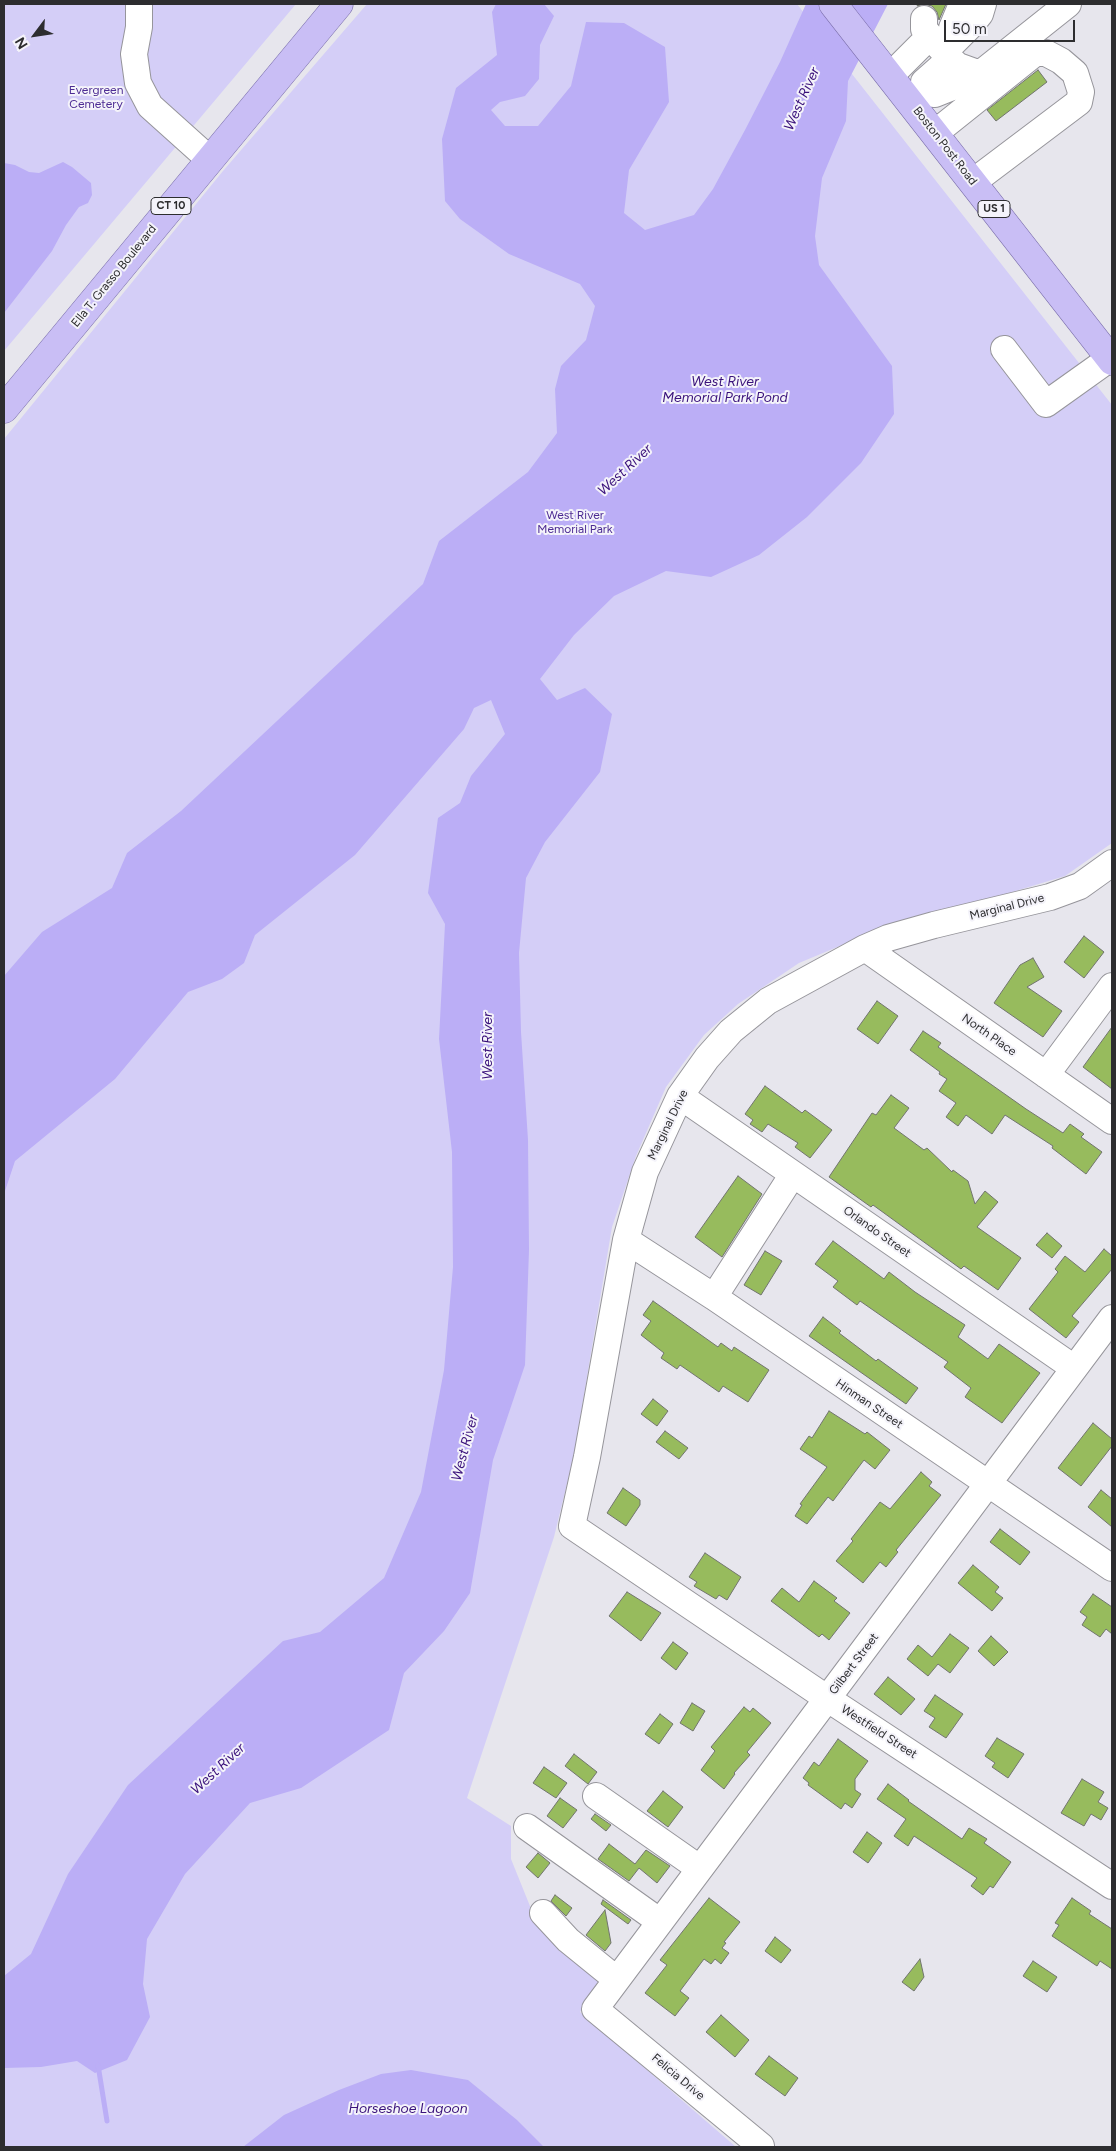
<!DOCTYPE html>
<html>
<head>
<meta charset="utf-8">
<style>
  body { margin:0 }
  #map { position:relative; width:1116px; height:2151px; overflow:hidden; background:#e7e6ed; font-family:Figtree,sans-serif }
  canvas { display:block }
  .frame { position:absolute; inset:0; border:5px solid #2d2d2f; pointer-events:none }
  .north { position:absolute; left:10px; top:10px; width:50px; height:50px; -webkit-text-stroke:4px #f4f3fa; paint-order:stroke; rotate:239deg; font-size:14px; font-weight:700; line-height:20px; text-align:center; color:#2d2d2f }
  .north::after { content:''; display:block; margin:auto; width:18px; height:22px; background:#2d2d2f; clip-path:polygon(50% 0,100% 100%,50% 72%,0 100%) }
  .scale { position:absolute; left:944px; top:20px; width:131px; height:22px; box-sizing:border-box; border:2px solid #2d2d2f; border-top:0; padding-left:6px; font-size:15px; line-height:18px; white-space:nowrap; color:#2d2d2f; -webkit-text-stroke:4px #f4f3fa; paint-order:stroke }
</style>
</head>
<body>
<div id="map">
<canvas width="1116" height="2151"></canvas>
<div class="frame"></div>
<div class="north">N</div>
<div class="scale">50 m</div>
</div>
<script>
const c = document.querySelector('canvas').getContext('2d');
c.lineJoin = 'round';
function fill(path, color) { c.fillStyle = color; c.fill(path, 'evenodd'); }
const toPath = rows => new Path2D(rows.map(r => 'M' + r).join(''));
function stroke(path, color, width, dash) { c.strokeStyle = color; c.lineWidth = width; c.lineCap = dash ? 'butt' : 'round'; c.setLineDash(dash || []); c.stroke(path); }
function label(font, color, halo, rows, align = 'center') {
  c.font = font + ' Figtree,sans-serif'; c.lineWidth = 4; c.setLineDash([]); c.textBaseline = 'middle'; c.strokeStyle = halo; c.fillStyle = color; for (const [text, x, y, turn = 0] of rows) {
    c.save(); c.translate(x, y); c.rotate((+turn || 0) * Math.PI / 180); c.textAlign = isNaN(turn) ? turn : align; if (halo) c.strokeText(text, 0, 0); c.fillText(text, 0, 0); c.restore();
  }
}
fill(toPath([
  [4,4,296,4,4,351],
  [367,4,797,4,1112,405,1112,843,1065,876,854,940,799,963,738,1004,704,1035,666,1087,636,1156,612,1227,574,1455,554,1537,467,1798,511,1826,511,1859,536,1921,600,1980,580,2012,736,2147,4,2147,4,439,223,171]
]), '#d4cef7');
fill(toPath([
  [496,4,544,4,554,16,540,45,539,79,525,96,500,102,491,110,505,126,538,126,571,86,586,22,624,23,665,47,669,102,629,170,624,213,645,230,694,215,713,189,745,130,780,62,806,4,888,4,848,81,846,121,822,178,815,236,819,265,892,366,894,414,861,463,807,517,759,555,711,577,666,571,614,596,574,635,540,679,557,700,585,688,612,714,600,772,545,842,526,878,519,953,521,1032,528,1140,529,1250,525,1365,493,1460,470,1593,444,1631,404,1673,389,1730,301,1788,250,1803,185,1874,147,1939,143,1984,150,2017,127,2060,95,2073,77,2061,41,2067,4,2068,4,1976,31,1954,68,1874,128,1785,283,1641,320,1632,384,1578,421,1492,444,1370,453,1267,452,1152,439,1039,445,924,428,893,438,818,460,803,471,776,505,734,491,700,474,708,464,729,355,855,255,935,244,963,222,979,188,992,115,1079,15,1161,4,1194,4,976,42,932,112,888,127,853,181,811,423,584,439,541,528,472,557,433,555,389,561,366,586,340,595,306,580,284,509,254,460,219,445,201,442,139,456,88,497,55,492,12],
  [63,162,72,167,91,183,92,195,88,203,79,207,66,225,52,251,4,313,4,163,15,165,29,172,39,173],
  [411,2070,468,2080,517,2120,544,2147,243,2147,284,2115,339,2090,381,2074]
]), '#bbaef6');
stroke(toPath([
  [98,2065,107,2121]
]), '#bbaef6', 5);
const building = toPath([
  [918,4,946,4,939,20,937,12,932,6,924,4,917,6,918,4],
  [1038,70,1047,82,996,121,987,110,1038,70],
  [1084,936,1104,952,1084,978,1064,962,1084,936],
  [1033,958,1044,977,1027,987,1062,1011,1043,1037,994,1003,1020,965,1033,958],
  [877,1001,898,1016,878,1044,857,1029,877,1001],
  [1112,1027,1112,1089,1083,1067,1112,1027],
  [923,1031,941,1043,938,1047,1026,1109,1063,1133,1070,1124,1084,1134,1081,1137,1102,1152,1086,1174,1052,1148,1053,1146,1005,1115,992,1134,966,1115,958,1126,946,1117,956,1103,939,1091,947,1079,939,1074,940,1072,910,1050,923,1031],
  [765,1086,802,1113,805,1110,832,1130,810,1158,795,1147,798,1143,768,1124,762,1132,750,1124,753,1120,745,1114,765,1086],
  [891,1095,909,1108,894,1128,924,1150,927,1148,952,1172,953,1170,968,1181,975,1204,985,1191,998,1202,977,1227,1021,1258,998,1290,964,1266,961,1269,873,1205,871,1207,829,1177,872,1113,876,1115,891,1095],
  [738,1176,762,1194,722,1257,695,1237,738,1176],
  [1047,1233,1062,1246,1052,1258,1036,1245,1047,1233],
  [833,1241,884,1279,889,1272,915,1292,965,1325,958,1337,988,1359,999,1344,1040,1373,1002,1423,965,1397,971,1388,944,1367,948,1362,860,1301,857,1305,833,1287,838,1281,815,1264,833,1241],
  [1104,1249,1112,1256,1112,1269,1072,1316,1079,1322,1066,1338,1029,1309,1058,1272,1055,1269,1065,1256,1085,1272,1104,1249],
  [765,1251,782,1261,761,1295,744,1285,765,1251],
  [653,1301,718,1347,721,1343,732,1351,734,1347,769,1370,748,1402,723,1386,719,1392,680,1365,677,1369,661,1358,664,1353,641,1335,651,1321,643,1315,653,1301],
  [823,1317,841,1331,839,1333,876,1361,878,1359,918,1388,906,1404,809,1336,823,1317],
  [653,1399,668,1411,657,1426,641,1414,653,1399],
  [829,1411,865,1434,867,1432,890,1450,875,1469,864,1460,833,1501,828,1497,807,1524,795,1516,802,1505,800,1504,827,1467,800,1449,809,1436,812,1438,829,1411],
  [1093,1423,1112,1439,1112,1446,1081,1486,1058,1468,1093,1423],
  [665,1431,688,1448,679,1459,656,1442,665,1431],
  [921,1472,932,1482,929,1486,941,1495,896,1550,898,1552,886,1567,880,1562,863,1583,836,1561,853,1541,851,1539,880,1502,890,1509,921,1472],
  [623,1488,640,1500,640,1505,626,1526,607,1513,623,1488],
  [1101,1490,1112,1499,1112,1527,1088,1507,1101,1490],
  [1000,1529,1030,1552,1020,1565,990,1542,1000,1529],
  [705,1553,741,1577,727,1600,719,1595,716,1599,694,1586,697,1582,689,1577,705,1553],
  [973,1565,999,1587,995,1592,1003,1598,992,1611,958,1583,973,1565],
  [814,1581,837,1598,834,1601,850,1613,829,1640,822,1634,819,1637,771,1601,782,1588,799,1602,814,1581],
  [627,1592,661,1613,641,1641,609,1616,627,1592],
  [1093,1594,1112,1607,1112,1634,1106,1629,1100,1637,1082,1625,1087,1617,1080,1612,1093,1594],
  [950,1634,969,1648,950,1673,938,1664,928,1676,907,1659,918,1645,932,1657,950,1634],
  [991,1636,1008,1652,994,1666,978,1651,991,1636],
  [673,1642,688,1653,676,1670,661,1658,673,1642],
  [888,1677,915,1699,901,1715,874,1694,888,1677],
  [935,1695,963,1714,946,1738,929,1727,935,1718,924,1711,935,1695],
  [692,1703,705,1711,693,1731,680,1723,692,1703],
  [744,1707,750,1712,753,1708,771,1723,747,1752,750,1755,734,1773,735,1774,724,1789,701,1770,715,1751,711,1747,744,1707],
  [660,1714,673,1724,659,1744,645,1734,660,1714],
  [997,1738,1024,1754,1008,1778,992,1767,995,1763,985,1756,997,1738],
  [838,1739,868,1761,855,1779,855,1790,861,1794,852,1808,845,1803,841,1809,808,1785,809,1783,803,1778,814,1762,819,1766,838,1739],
  [574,1754,597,1772,588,1784,565,1766,574,1754],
  [544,1767,567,1783,556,1798,533,1783,544,1767],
  [1082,1779,1104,1792,1098,1802,1108,1808,1101,1820,1091,1814,1084,1826,1061,1813,1082,1779],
  [888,1784,909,1800,908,1801,962,1839,969,1828,987,1839,984,1843,1011,1862,993,1888,990,1886,983,1895,971,1886,977,1878,914,1836,908,1846,894,1836,906,1819,877,1799,888,1784],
  [663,1791,683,1807,668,1827,647,1811,663,1791],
  [560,1798,577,1810,563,1828,547,1816,560,1798],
  [595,1814,611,1825,606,1831,591,1819,595,1814],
  [867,1832,882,1843,868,1863,853,1852,867,1832],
  [609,1844,635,1864,646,1850,670,1866,657,1883,639,1868,629,1881,598,1859,609,1844],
  [538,1853,550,1863,538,1878,526,1867,538,1853],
  [555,1895,572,1908,566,1916,551,1901,555,1895],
  [709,1898,740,1922,724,1942,726,1943,722,1948,729,1953,721,1964,715,1959,711,1964,704,1959,680,1991,689,1998,675,2016,645,1993,667,1965,660,1960,709,1898],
  [1072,1898,1091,1911,1089,1914,1112,1929,1112,1969,1100,1961,1097,1966,1052,1936,1059,1925,1055,1923,1072,1898],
  [603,1900,631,1920,628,1924,601,1904,603,1900],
  [605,1910,611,1943,605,1951,586,1935,605,1910],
  [775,1937,791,1950,781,1963,765,1951,775,1937],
  [920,1959,924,1977,914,1991,902,1982,920,1959],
  [1033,1961,1057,1977,1047,1992,1023,1976,1033,1961],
  [721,2015,749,2040,735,2057,706,2032,721,2015],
  [769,2056,798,2078,785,2096,755,2074,769,2056]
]);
fill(building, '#97bb5d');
stroke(building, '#71746e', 1);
const minor = toPath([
  [139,4,139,27,134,54,138,83,150,106,209,159],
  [924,19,924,29,950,59,958,66,980,74],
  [953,43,952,28,962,4],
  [944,52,972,24,980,14,983,4],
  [890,76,930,36],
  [924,93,924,82,950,59],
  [911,103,924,93,935,94,975,78,1068,4],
  [935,133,1035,53,1046,53,1061,61,1075,73,1081,92,1079,102,973,182],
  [1004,349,1046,404,1112,357],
  [1112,863,1080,886,1050,897,934,925,888,938,865,948,768,1001,731,1031,707,1058,680,1096,645,1172,626,1240,587,1457,572,1526,828,1699,1112,1886],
  [865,948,1112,1121],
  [1046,1075,1112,986],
  [680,1096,1074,1368],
  [626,1240,714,1297,1112,1568],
  [714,1297,793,1174],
  [596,1796,699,1868],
  [527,1827,659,1921],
  [543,1913,568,1940,616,1979],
  [761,2146,595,2009,1112,1318]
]);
const major = toPath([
  [833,4,1112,361],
  [4,409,339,4]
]);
stroke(minor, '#96959b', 28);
stroke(major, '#7b6fab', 29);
stroke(minor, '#fff', 26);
stroke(major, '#c9bef5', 28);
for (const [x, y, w] of [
  [171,206,40],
  [994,209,32]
]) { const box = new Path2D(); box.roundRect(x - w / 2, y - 8.5, w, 17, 4); c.fillStyle = '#f4f3fa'; c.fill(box); stroke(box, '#2d2d2f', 1); }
label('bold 11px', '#2d2d2f', null, [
  ["CT 10",171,206],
  ["US 1",994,209]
]);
label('12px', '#4d2c93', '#f4f3fa', [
  ["Evergreen",96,90],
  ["Cemetery",96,104],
  ["West River",575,515],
  ["Memorial Park",575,529]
]);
label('12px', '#2d2d2f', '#f4f3fa', [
  ["Boston Post Road",945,146,52],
  ["Ella T. Grasso Boulevard",114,276,-51],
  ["Marginal Drive",1007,907,-14],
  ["North Place",989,1035,35],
  ["Marginal Drive",668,1125,-64],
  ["Orlando Street",877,1232,35],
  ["Hinman Street",869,1404,34],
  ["Gilbert Street",854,1664,-53],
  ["Westfield Street",879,1732,33],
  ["Felicia Drive",678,2077,40]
]);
label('italic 14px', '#3a127b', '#f4f3fa', [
  ["West River",802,99,-66],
  ["West River",725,382],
  ["Memorial Park Pond",725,398],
  ["West River",625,470,-43],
  ["West River",488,1046,-90],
  ["West River",465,1448,-75],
  ["West River",218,1769,-43],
  ["Horseshoe Lagoon",408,2109]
]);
</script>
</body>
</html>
